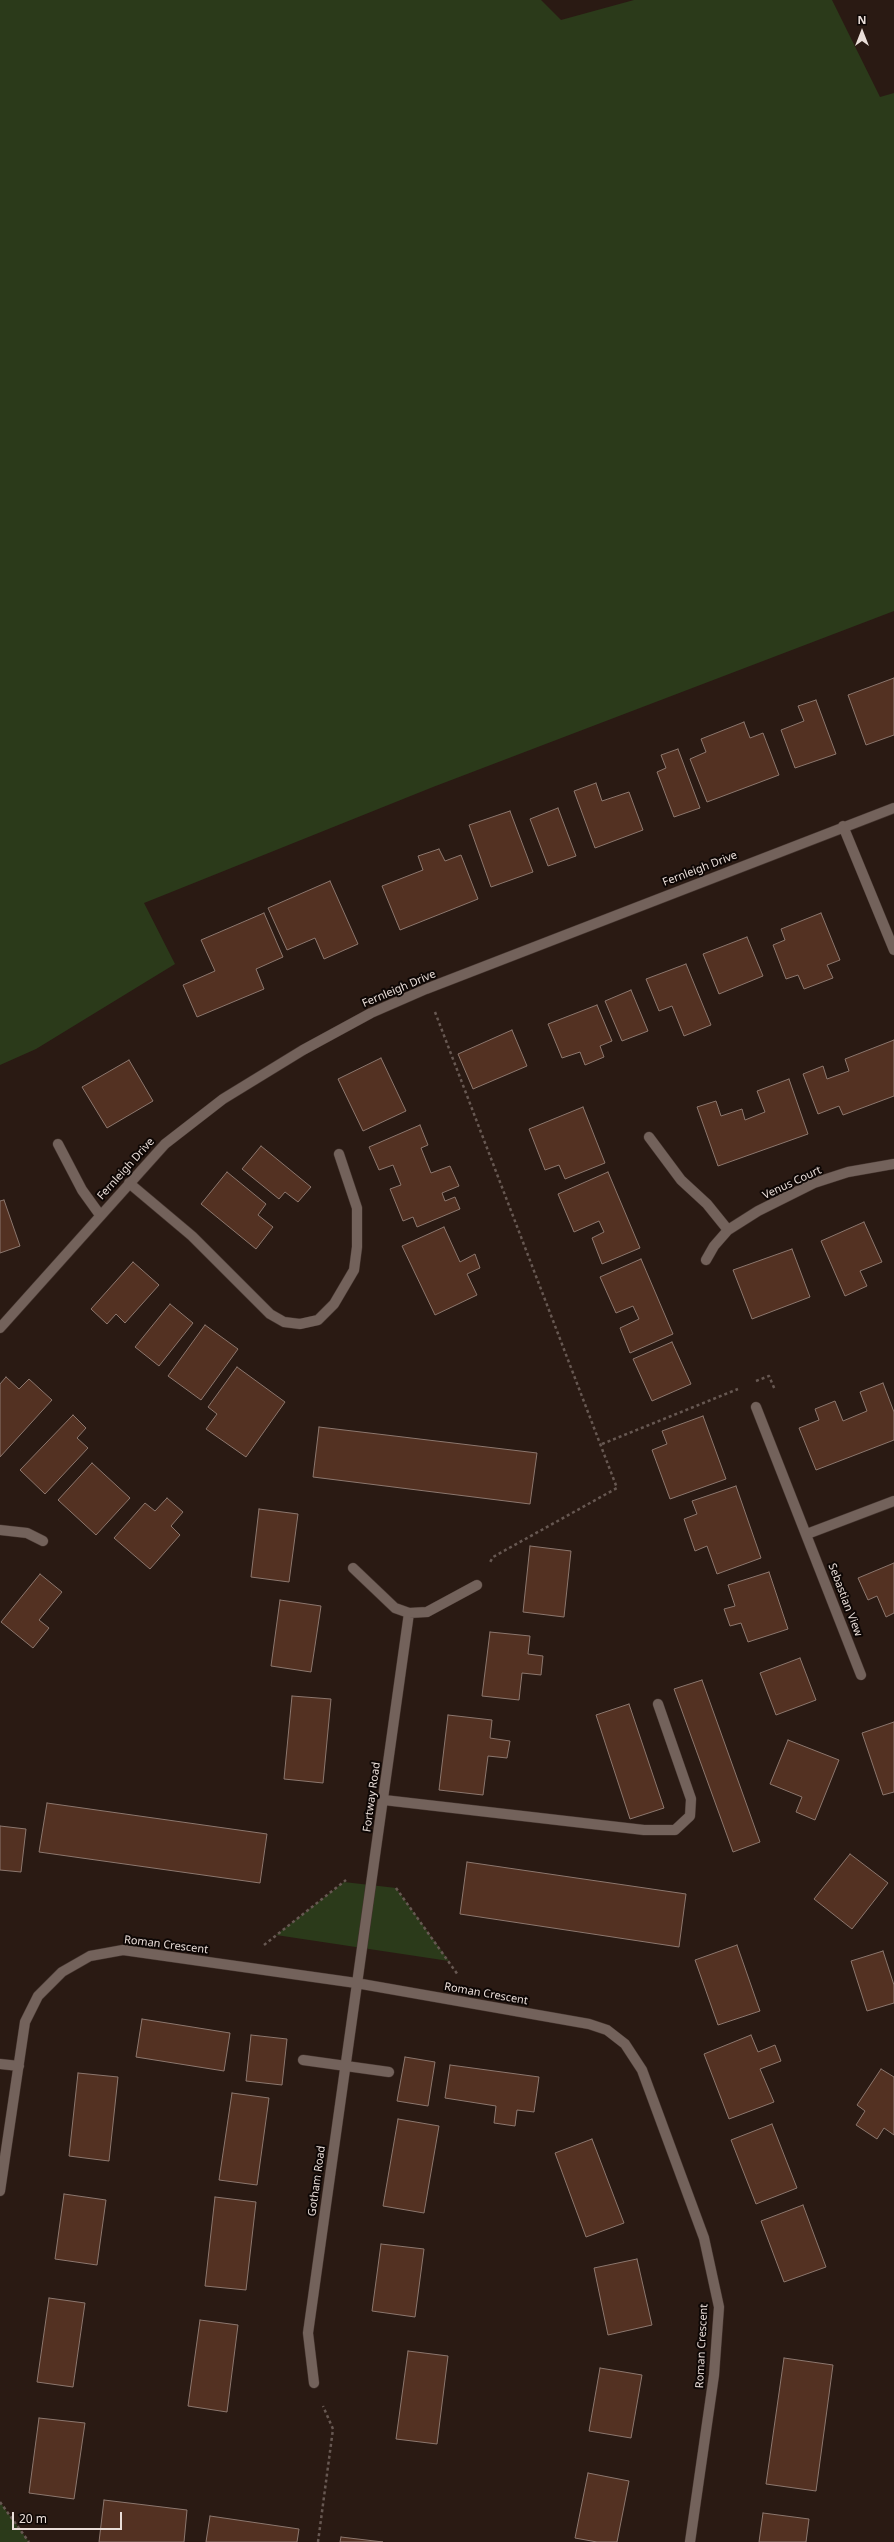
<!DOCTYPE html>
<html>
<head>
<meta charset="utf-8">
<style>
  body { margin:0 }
  #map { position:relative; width:894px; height:2542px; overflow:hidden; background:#2a1a13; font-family:"Noto Sans",sans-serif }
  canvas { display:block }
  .north { position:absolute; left:842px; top:12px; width:40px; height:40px; -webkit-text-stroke:3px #0e0705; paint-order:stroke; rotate:0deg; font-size:11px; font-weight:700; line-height:16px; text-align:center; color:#eaded9 }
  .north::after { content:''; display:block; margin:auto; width:14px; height:18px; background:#eaded9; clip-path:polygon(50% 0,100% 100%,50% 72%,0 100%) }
  .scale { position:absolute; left:12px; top:2512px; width:110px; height:18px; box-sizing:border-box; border:2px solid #eaded9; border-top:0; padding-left:5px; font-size:12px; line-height:14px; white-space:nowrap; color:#eaded9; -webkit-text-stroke:3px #0e0705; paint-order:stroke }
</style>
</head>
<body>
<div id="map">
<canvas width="894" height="2542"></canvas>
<div class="north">N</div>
<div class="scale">20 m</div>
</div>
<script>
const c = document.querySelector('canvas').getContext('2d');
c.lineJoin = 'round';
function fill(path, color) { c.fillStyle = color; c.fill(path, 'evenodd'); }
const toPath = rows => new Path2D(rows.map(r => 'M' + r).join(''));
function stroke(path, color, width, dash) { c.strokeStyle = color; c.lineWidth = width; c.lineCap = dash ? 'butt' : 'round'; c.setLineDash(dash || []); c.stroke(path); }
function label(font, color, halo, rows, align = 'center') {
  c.font = font + ' "Noto Sans",sans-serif'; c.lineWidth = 4; c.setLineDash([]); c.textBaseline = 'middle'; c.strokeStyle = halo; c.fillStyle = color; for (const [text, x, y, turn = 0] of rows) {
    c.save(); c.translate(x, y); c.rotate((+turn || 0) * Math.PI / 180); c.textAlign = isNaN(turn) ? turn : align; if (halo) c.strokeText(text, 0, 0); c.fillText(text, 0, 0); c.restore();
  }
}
fill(toPath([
  [0,0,541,0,561,20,634,0,832,0,880,97,894,93,894,611,433,787,144,903,175,964,36,1049,0,1065],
  [344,1882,396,1888,449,1961,276,1935],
  [0,2502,29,2542,0,2542]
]), '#2b3a1a');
const building = toPath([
  [894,678,894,735,866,745,848,695,894,678],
  [816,700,836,754,795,768,781,730,804,721,798,706,816,700],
  [744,722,750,738,763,733,779,775,707,802,690,759,706,752,701,739,744,722],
  [678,749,700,808,674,817,657,772,666,768,661,755,678,749],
  [596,783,602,801,629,792,643,830,595,848,574,791,596,783],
  [558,808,576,856,548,866,530,819,558,808],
  [510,811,533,872,491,887,469,825,510,811],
  [439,849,445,861,461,855,478,899,400,930,382,886,423,870,418,856,439,849],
  [330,881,358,944,324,959,315,938,287,950,268,908,330,881],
  [264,913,283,957,256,969,264,989,197,1017,183,985,215,971,201,940,264,913],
  [821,913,840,960,827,965,833,978,804,989,798,975,786,979,773,945,785,940,781,929,821,913],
  [747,937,763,976,719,994,703,954,747,937],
  [686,964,711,1025,684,1036,672,1006,659,1011,646,979,686,964],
  [631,990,648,1031,622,1041,605,1001,631,990],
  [597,1005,612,1041,600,1046,604,1057,585,1065,580,1052,562,1058,548,1024,597,1005],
  [512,1030,527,1066,473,1089,458,1054,512,1030],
  [894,1040,894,1096,843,1115,839,1106,818,1114,803,1074,823,1066,827,1079,849,1071,845,1059,894,1040],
  [381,1058,406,1111,363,1131,338,1079,381,1058],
  [129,1060,153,1101,107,1128,82,1087,129,1060],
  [789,1079,808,1134,718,1166,697,1107,716,1101,721,1116,742,1109,745,1120,765,1112,757,1091,789,1079],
  [583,1107,605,1163,565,1179,559,1165,545,1170,529,1129,583,1107],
  [420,1125,428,1145,421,1148,431,1173,450,1166,459,1186,442,1193,445,1201,455,1197,460,1209,417,1227,413,1217,403,1221,390,1189,401,1185,393,1165,379,1170,369,1147,420,1125],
  [261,1146,311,1187,298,1202,285,1192,279,1199,242,1169,261,1146],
  [227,1172,266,1204,258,1215,273,1227,256,1249,201,1204,227,1172],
  [608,1172,640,1248,602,1264,592,1238,604,1232,599,1221,574,1232,558,1194,608,1172],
  [4,1200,20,1246,0,1253,0,1201,4,1200],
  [864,1222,882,1262,860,1271,867,1286,845,1296,821,1241,864,1222],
  [444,1227,460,1262,475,1254,480,1268,467,1274,477,1295,435,1315,402,1246,444,1227],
  [792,1249,810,1297,752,1319,733,1270,792,1249],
  [641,1259,673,1334,630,1353,620,1328,639,1319,633,1306,616,1313,600,1277,641,1259],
  [133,1262,159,1285,125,1323,116,1314,107,1324,91,1309,133,1262],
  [170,1304,193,1323,159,1366,135,1347,170,1304],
  [205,1325,238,1349,201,1400,168,1376,205,1325],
  [672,1342,691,1384,652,1401,633,1359,672,1342],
  [237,1367,285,1402,246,1457,206,1429,217,1414,208,1407,237,1367],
  [6,1377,19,1389,29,1379,52,1400,0,1457,0,1384,6,1377],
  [883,1383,894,1412,894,1440,816,1470,799,1428,819,1420,815,1409,835,1401,843,1421,867,1411,860,1392,883,1383],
  [73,1415,86,1428,77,1438,88,1448,45,1494,20,1470,73,1415],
  [703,1416,726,1479,670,1499,652,1450,667,1444,662,1431,703,1416],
  [319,1427,537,1453,530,1504,313,1477,319,1427],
  [92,1463,130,1498,96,1535,58,1500,92,1463],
  [736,1486,761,1558,717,1574,707,1546,695,1551,684,1519,697,1514,692,1501,736,1486],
  [167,1498,183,1512,171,1526,180,1535,150,1569,114,1538,145,1503,155,1511,167,1498],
  [259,1509,298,1514,289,1582,251,1577,259,1509],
  [530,1546,571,1551,564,1617,523,1612,530,1546],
  [894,1563,894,1613,886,1617,877,1596,868,1600,858,1578,894,1563],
  [769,1572,788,1629,748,1642,741,1623,730,1626,724,1609,735,1606,728,1585,769,1572],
  [40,1574,62,1592,39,1620,49,1628,33,1648,1,1622,40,1574],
  [280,1600,321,1606,311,1672,271,1666,280,1600],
  [490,1632,530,1636,528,1654,543,1656,541,1675,522,1673,519,1700,482,1696,490,1632],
  [800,1658,816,1700,776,1715,760,1673,800,1658],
  [702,1680,760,1842,733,1852,674,1689,702,1680],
  [292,1696,331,1699,323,1783,284,1779,292,1696],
  [629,1704,664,1808,630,1819,596,1715,629,1704],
  [448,1715,492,1720,490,1738,510,1741,507,1758,488,1756,483,1795,439,1790,448,1715],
  [894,1722,894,1792,883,1795,862,1733,894,1722],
  [788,1740,839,1760,815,1820,796,1812,802,1797,770,1784,788,1740],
  [47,1803,267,1834,260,1883,39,1852,47,1803],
  [0,1826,26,1829,21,1872,0,1870,0,1826],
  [850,1854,888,1883,852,1929,814,1899,850,1854],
  [467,1862,686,1894,679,1947,460,1914,467,1862],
  [737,1945,760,2011,718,2025,695,1960,737,1945],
  [883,1951,894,1985,894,2003,867,2011,851,1961,883,1951],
  [142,2019,230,2033,224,2071,136,2057,142,2019],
  [251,2035,287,2039,282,2085,246,2081,251,2035],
  [751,2035,758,2052,775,2045,781,2061,760,2069,774,2102,729,2119,704,2054,751,2035],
  [405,2057,435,2062,428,2106,397,2101,405,2057],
  [450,2065,539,2077,534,2112,517,2110,515,2126,494,2123,496,2106,445,2098,450,2065],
  [881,2069,894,2077,894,2135,884,2128,877,2139,856,2125,865,2111,857,2105,881,2069],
  [78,2073,118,2077,109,2161,69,2156,78,2073],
  [232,2093,269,2098,257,2185,219,2180,232,2093],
  [398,2119,439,2126,424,2213,383,2206,398,2119],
  [772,2124,797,2188,756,2204,731,2140,772,2124],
  [592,2139,624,2223,586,2237,555,2153,592,2139],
  [64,2194,106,2200,97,2265,55,2259,64,2194],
  [215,2197,256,2202,246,2290,205,2286,215,2197],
  [803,2205,826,2267,784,2282,761,2221,803,2205],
  [381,2244,424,2249,415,2317,372,2311,381,2244],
  [637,2259,652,2325,608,2335,594,2268,637,2259],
  [49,2298,85,2303,73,2387,37,2382,49,2298],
  [200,2320,238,2325,227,2412,188,2406,200,2320],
  [408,2351,448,2356,437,2444,396,2439,408,2351],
  [784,2358,833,2365,816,2491,766,2484,784,2358],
  [600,2368,642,2375,631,2438,589,2431,600,2368],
  [39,2418,85,2423,74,2499,29,2493,39,2418],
  [588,2473,629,2481,617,2542,597,2542,575,2538,588,2473],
  [104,2500,187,2510,184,2542,99,2542,104,2500],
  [763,2513,809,2519,806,2542,759,2542,763,2513],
  [210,2516,299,2529,297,2542,206,2542,210,2516],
  [341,2537,383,2542,340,2542,341,2537]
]);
fill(building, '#533122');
stroke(building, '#8c776e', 1);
const minor = toPath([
  [843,826,894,950],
  [649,1137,681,1180,707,1204,728,1230],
  [58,1144,82,1190,100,1215],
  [129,1183,192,1236,270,1314,284,1322,300,1324,318,1320,334,1304,354,1270,357,1247,357,1208,339,1154],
  [706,1260,714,1246,728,1230,758,1211,814,1183,848,1172,894,1164],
  [0,1328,165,1144,223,1099,303,1050,371,1013,426,989,894,808],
  [756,1407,861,1675],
  [0,1530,27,1533,43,1541],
  [807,1534,894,1501],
  [353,1568,395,1608,409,1613,427,1612,477,1585],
  [384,1800,644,1830,675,1830,690,1816,691,1799,658,1704],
  [303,2060,389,2072],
  [0,2064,19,2066],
  [0,2191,25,2022,38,1996,62,1972,90,1956,123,1950,356,1983,589,2024,607,2030,625,2044,642,2070,704,2238,719,2307,714,2375,690,2542],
  [314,2383,308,2333,409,1613]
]);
stroke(minor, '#45352f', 11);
stroke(toPath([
  [435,1012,617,1488,493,1557,489,1564],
  [756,1381,769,1376,775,1390],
  [602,1444,738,1389],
  [396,1888,458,1975],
  [264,1945,346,1880],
  [0,2502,29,2542],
  [318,2542,333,2429,323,2406]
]), '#675852', 2.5, [3, 3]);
stroke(minor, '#73625b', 10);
label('11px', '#eaded9', '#0e0705', [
  ["Fernleigh Drive",700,869,-21],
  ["Fernleigh Drive",399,989,-23],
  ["Fernleigh Drive",126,1169,-48],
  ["Venus Court",792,1183,-25],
  ["Sebastian View",845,1600,69],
  ["Fortway Road",372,1797,-82],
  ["Roman Crescent",166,1945,7],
  ["Roman Crescent",486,1994,10],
  ["Gotham Road",317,2181,-82],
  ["Roman Crescent",702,2346,-87]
]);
</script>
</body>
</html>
